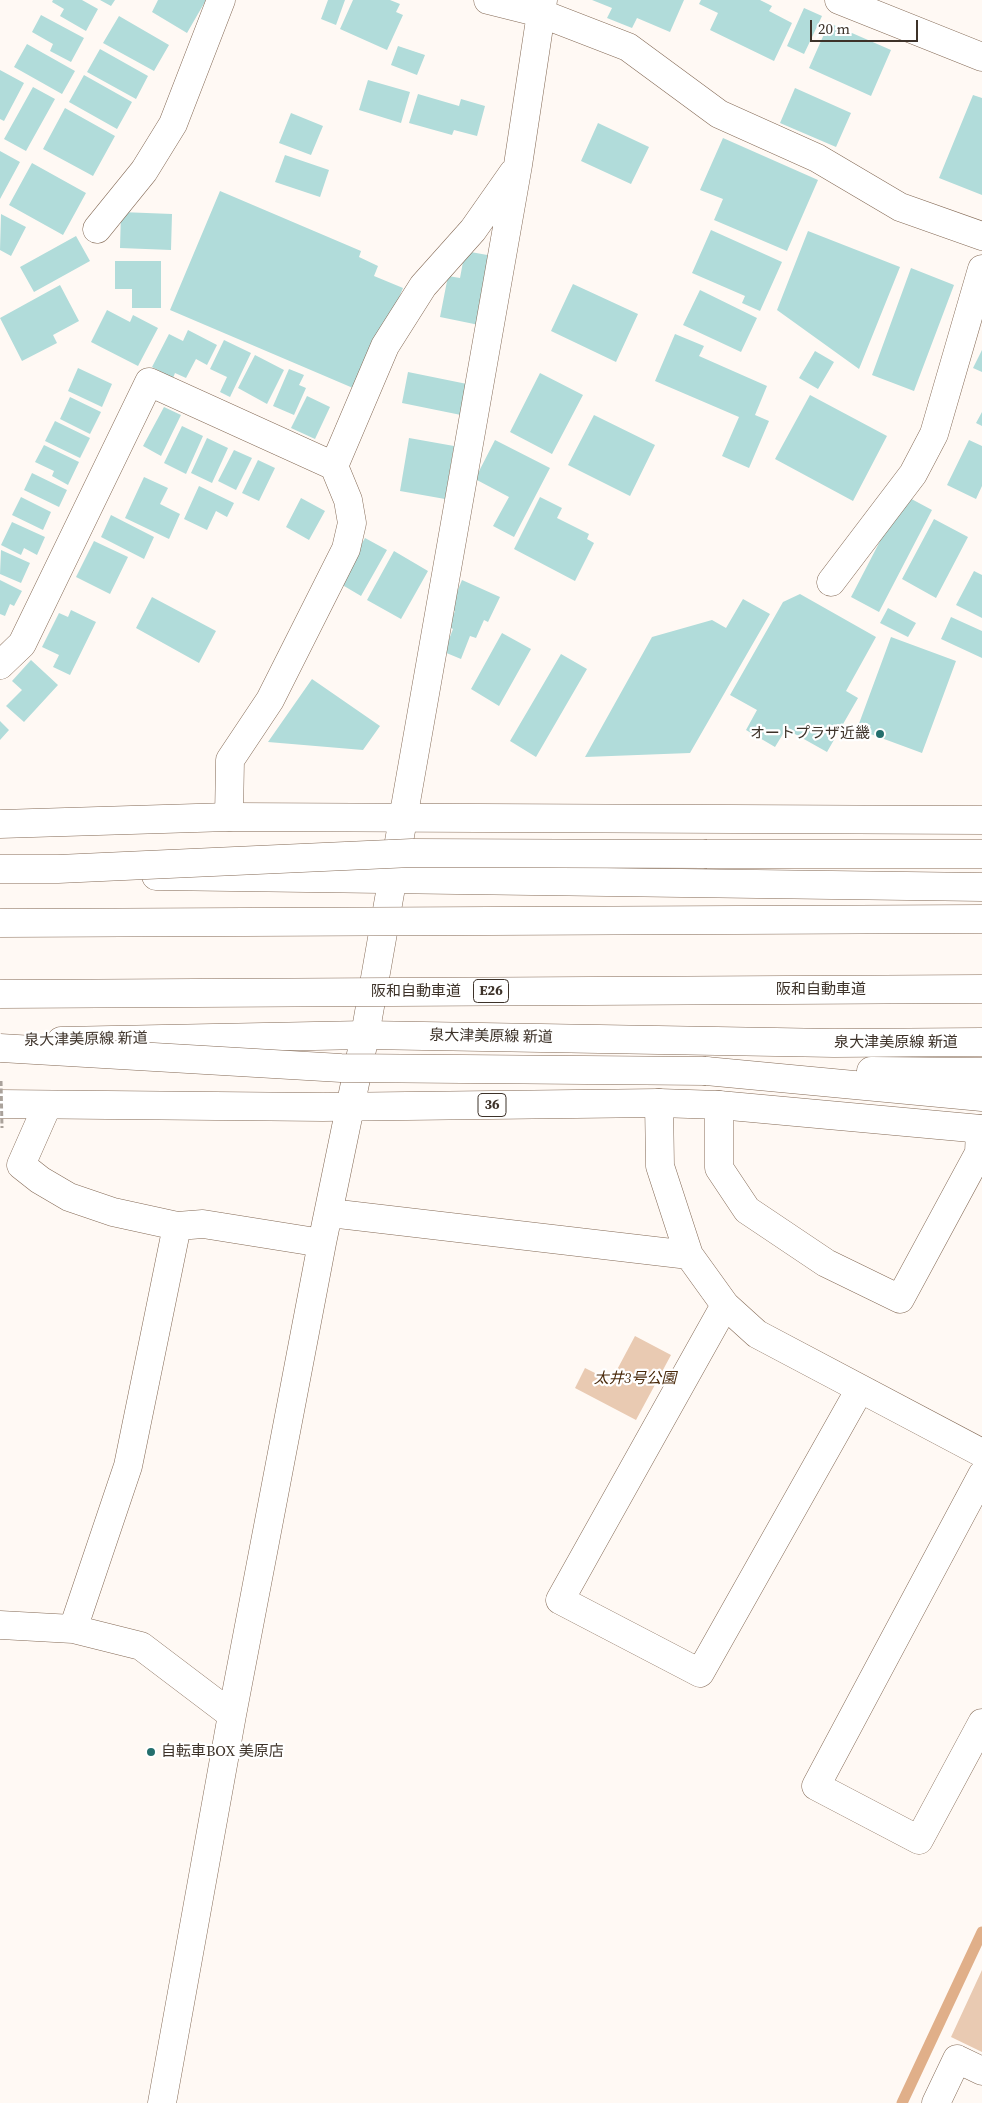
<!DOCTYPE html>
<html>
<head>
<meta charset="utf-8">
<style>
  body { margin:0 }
  #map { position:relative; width:982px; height:2103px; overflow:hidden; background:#fff9f4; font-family:"Source Serif 4",serif }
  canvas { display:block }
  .scale { position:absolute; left:810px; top:20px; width:108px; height:22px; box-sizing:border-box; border:2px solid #3d3229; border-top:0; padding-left:6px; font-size:15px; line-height:18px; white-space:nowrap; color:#3d3229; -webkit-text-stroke:4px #fff; paint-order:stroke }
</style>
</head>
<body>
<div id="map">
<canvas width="982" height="2103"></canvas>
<div class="scale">20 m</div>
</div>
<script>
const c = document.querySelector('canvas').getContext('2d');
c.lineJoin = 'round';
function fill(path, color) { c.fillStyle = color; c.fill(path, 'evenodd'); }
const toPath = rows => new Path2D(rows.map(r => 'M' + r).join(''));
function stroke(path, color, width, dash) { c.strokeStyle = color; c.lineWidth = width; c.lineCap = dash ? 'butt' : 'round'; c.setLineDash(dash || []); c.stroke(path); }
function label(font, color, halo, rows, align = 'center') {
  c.font = font + ' "Source Serif 4","Noto Sans JP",serif'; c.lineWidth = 4.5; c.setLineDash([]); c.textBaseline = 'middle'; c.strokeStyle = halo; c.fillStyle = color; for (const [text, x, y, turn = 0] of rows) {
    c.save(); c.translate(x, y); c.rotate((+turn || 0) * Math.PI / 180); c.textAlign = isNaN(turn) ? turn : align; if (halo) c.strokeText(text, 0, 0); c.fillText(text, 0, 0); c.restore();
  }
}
fill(toPath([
  [635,1336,671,1355,636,1420,575,1388,585,1368,611,1381],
  [982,1970,982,2052,951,2037]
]), '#e9cab2');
stroke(toPath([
  [902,2103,982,1932]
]), '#e0af89', 11);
fill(toPath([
  [53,0,82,0,98,9,86,31,60,16,64,9,52,2],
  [100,0,115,0,111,6],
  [158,0,206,0,187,33,152,12],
  [328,0,345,0,336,25,321,19],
  [353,0,390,0,400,4,396,12,403,15,387,50,340,29],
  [592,0,684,0,670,32,637,18,632,28,607,18,612,8],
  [701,0,760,0,772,6,769,11,792,23,774,61,710,30,718,13,699,4],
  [804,8,822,16,804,54,787,46],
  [41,15,84,38,71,62,50,51,53,44,32,32],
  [119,16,169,45,154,71,103,43],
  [829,23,891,50,871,96,809,68],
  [27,44,75,71,62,94,14,67],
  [398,46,425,55,417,75,391,65],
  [100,49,148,76,136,99,87,72],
  [0,70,24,83,4,121,0,119],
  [84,75,132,102,117,129,69,102],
  [368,80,410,92,401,123,359,110],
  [33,87,55,99,26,151,4,139],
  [795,88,851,113,836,147,780,123],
  [418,94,459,106,461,99,485,106,477,136,454,130,452,135,409,123],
  [973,95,982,98,982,195,939,178],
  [65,108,115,136,93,176,43,149],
  [291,113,323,126,311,155,279,143],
  [598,123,649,147,631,184,581,161],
  [723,138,818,180,787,251,714,220,723,199,700,190],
  [0,151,20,162,0,199],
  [285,155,329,170,320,197,275,182],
  [32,163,86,193,63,235,9,205],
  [220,191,361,251,359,257,378,266,374,276,403,288,360,391,170,310],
  [121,212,172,214,171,250,120,248],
  [1,214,26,227,11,256,0,250],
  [711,230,782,262,760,311,742,303,745,296,692,273],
  [808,231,900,267,859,369,777,310],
  [76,236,90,261,34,292,20,267],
  [465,251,493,256,479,325,440,317,448,276,460,278],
  [115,261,161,261,161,308,132,308,132,289,115,289],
  [911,268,954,285,914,391,872,375],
  [573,284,638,314,616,362,551,331],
  [60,285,79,321,53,335,57,343,22,361,0,318],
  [700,290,757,318,741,352,683,325],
  [107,310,130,322,133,315,158,328,138,366,91,342],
  [188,330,217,345,207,365,196,359,186,378,175,373,173,378,152,367,169,334,183,341],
  [675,334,704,346,699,356,767,386,755,415,769,421,749,468,722,456,739,417,655,381],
  [224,340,251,353,230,397,220,392,227,377,210,369],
  [982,350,982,372,973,368],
  [815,351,834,362,818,389,799,378],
  [255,355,284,370,267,404,238,388],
  [78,368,112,384,102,407,68,391],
  [289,369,304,375,299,385,306,388,294,415,273,406],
  [408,372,467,384,461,415,402,403],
  [540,373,583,395,552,454,510,432],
  [810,395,887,436,853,501,775,459],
  [307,396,330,407,315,439,291,428],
  [70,397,101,412,90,434,60,419],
  [164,407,181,415,161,456,143,446],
  [982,412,982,426,976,423],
  [594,415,655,445,630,496,568,465],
  [55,421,90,438,80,458,45,441],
  [182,426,203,436,186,474,164,463],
  [207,438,228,448,212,483,191,473],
  [409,438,454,446,445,499,400,491],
  [495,440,550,468,514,537,493,526,509,497,475,479],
  [969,440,982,446,982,486,976,499,947,485],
  [44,445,79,462,68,485,52,476,54,471,35,462],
  [234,450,252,458,236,490,218,481],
  [258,460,275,468,259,501,242,493],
  [32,473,67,490,59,507,24,490],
  [144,477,168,488,160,504,180,514,169,539,125,518],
  [199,486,234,503,227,517,216,511,207,530,184,519],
  [904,495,932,510,879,612,851,597],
  [21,497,51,512,43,530,12,515],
  [540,497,562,508,557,518,589,534,587,539,594,543,575,581,514,549],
  [301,498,325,511,309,540,286,527],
  [111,515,154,537,144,559,101,537],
  [934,519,968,537,936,598,902,579],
  [12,522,45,537,37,555,24,548,21,555,1,545],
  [365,538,387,550,361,596,339,583],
  [94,541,128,557,110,594,76,577],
  [1,550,30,563,21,583,0,574],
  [394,551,428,571,401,619,367,600],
  [974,571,982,575,982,618,956,605],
  [0,580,22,591,14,606,10,604,5,616,0,614],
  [462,580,500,597,488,622,484,620,476,638,470,636,461,659,444,652,453,629,448,626,455,611,450,609],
  [800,594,876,637,846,691,858,698,827,752,786,729,775,747,746,730,757,710,730,695,783,602],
  [152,597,216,631,199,663,136,628],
  [743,599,770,614,690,753,585,757,652,637,712,620,726,628],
  [888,608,916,623,908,637,880,623],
  [71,610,96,622,70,675,53,667,59,655,42,647,59,613,68,617],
  [951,617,982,631,982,658,941,639],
  [502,633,531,649,499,706,471,689],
  [891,637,956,661,922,753,857,729],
  [561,654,587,669,536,757,510,741],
  [31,660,58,685,24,722,6,706,22,690,12,681],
  [312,679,380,726,363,750,268,742],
  [0,721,9,730,0,740]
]), '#b1dcda');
const minor = toPath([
  [488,0,540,13,628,47,719,114,817,158,900,207,982,236],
  [97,229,144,171,173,124,221,0],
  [831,582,913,474,934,434,982,269],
  [0,665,22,644,149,382,334,466,385,346,423,286,473,230,513,173],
  [229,817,230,760,270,700,346,549,352,523,348,500,334,466],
  [659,1103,660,1166,689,1255,725,1305,757,1334,982,1453],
  [719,1105,719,1168,747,1210,826,1263,900,1299,979,1153,980,1129],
  [47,1106,21,1165,40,1180,69,1197,113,1212,177,1226,203,1224,322,1243],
  [330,1213,689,1255],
  [725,1305,560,1600,700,1673,860,1389],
  [982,1475,816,1786,919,1840,982,1723],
  [0,1625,73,1629,141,1646,232,1715],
  [73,1629,128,1466,177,1226],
  [162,2103,232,1715,322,1243,365,1035,518,165,543,0],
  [936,2103,957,2059,982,2071]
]);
const major = toPath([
  [839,0,982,57],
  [0,824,229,817,982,820],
  [156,876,982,887],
  [61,1041,365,1035,834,1043,982,1042],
  [0,1104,323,1107,659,1103,719,1105,982,1129]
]);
const highway = toPath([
  [707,854,982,854],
  [706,1071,982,1097],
  [871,1071,982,1072]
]);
stroke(minor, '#846a56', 29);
stroke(major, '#846a56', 29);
stroke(highway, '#846a56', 29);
stroke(minor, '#fff', 28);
stroke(major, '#fff', 28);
stroke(highway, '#fff', 28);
const highwayBridge = toPath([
  [0,869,58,869,412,853,707,854],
  [0,923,982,919],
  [0,994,982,989],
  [0,1048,341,1068,706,1071]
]);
stroke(highwayBridge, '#846a56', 29, []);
stroke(toPath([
  [1,1081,2,1128]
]), '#aaa29b', 3, [5, 2.5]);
stroke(highwayBridge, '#fff', 28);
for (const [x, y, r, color] of [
  [880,734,5,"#246f6d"],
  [151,1752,5,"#246f6d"]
]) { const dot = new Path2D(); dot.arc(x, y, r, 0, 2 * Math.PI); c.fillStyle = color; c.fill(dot); stroke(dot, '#fff', 2); }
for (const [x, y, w] of [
  [491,991,35],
  [492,1105,28]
]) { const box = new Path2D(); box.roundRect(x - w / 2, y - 11.5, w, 23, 4); c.fillStyle = '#fff'; c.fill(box); stroke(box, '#3d3229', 1); }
label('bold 14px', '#3d3229', null, [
  ["E26",491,991],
  ["36",492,1105]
]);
label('15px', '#3d3229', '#fff', [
  ["オートプラザ近畿",870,734],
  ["自転車BOX 美原店",161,1752,"left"]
], 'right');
label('15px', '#3d3229', '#fff', [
  ["阪和自動車道",821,990],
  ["阪和自動車道",416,992],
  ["泉大津美原線 新道",491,1037,1],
  ["泉大津美原線 新道",86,1040,-1],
  ["泉大津美原線 新道",896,1043]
]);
label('italic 15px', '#49290a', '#fff', [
  ["太井3号公園",635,1379]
]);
</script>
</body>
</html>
